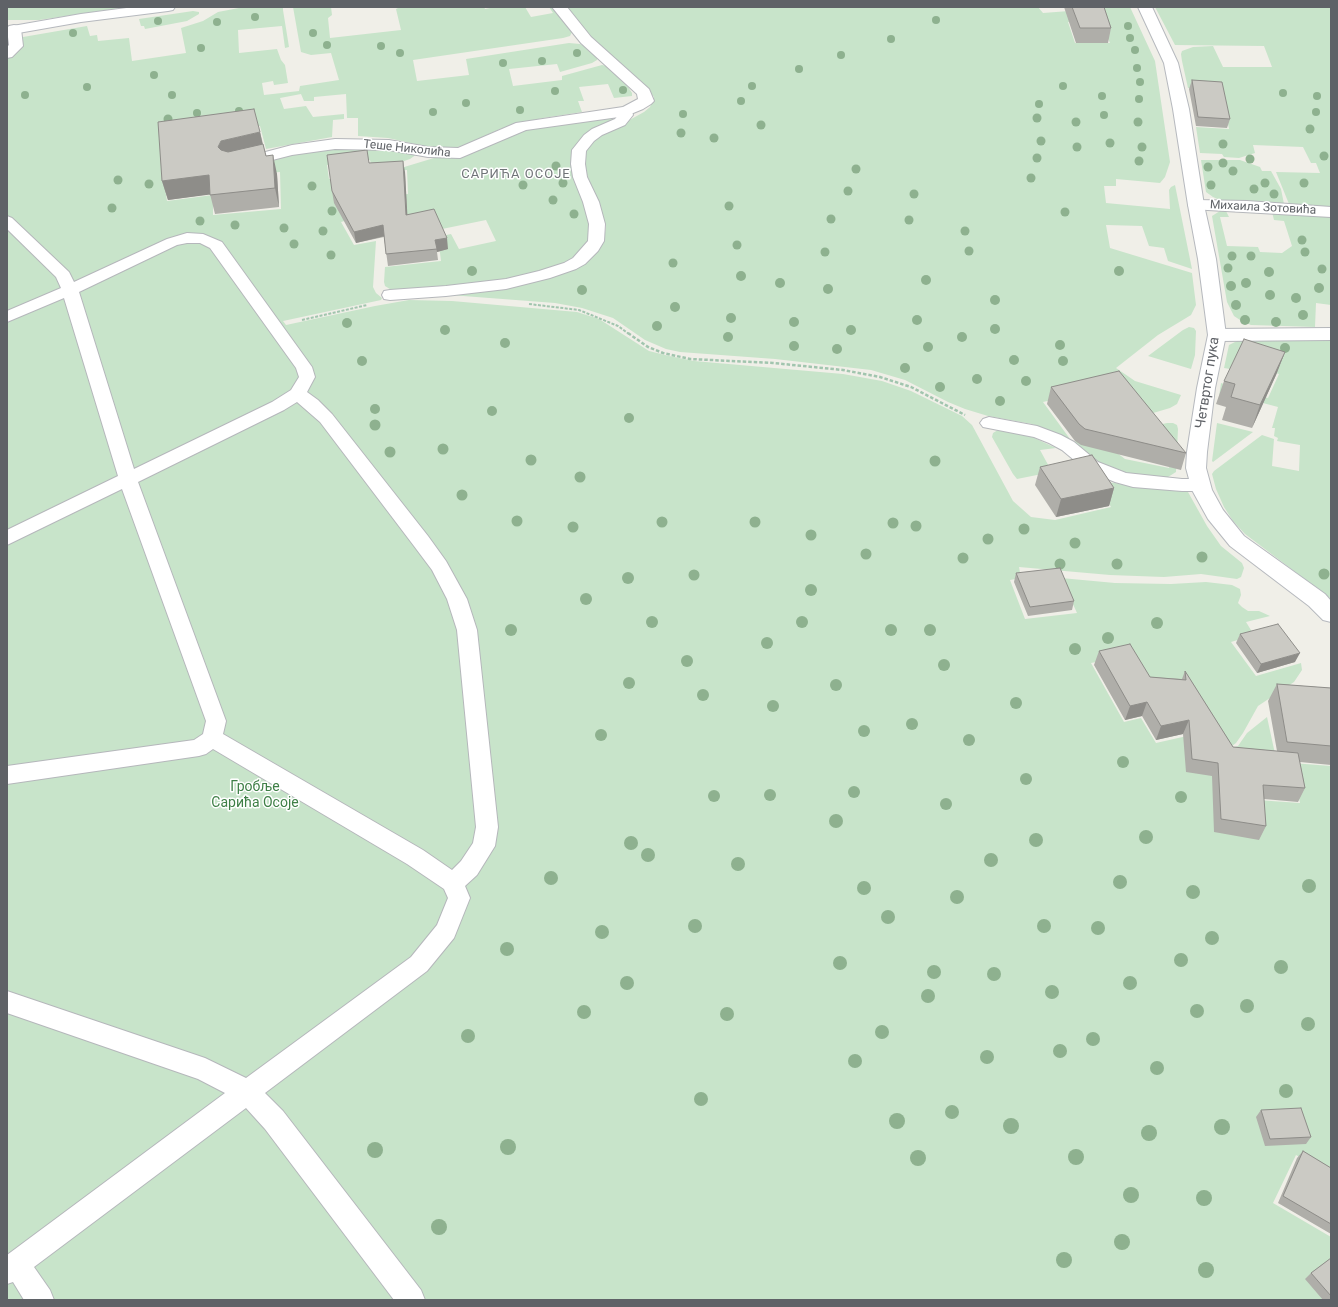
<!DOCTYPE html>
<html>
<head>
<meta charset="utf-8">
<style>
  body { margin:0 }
  #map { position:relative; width:1338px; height:1307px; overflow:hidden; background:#f0efe8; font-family:Roboto,sans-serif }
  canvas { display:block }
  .frame { position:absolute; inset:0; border:8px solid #5f6267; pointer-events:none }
</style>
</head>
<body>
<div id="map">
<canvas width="1338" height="1307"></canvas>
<div class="frame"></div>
</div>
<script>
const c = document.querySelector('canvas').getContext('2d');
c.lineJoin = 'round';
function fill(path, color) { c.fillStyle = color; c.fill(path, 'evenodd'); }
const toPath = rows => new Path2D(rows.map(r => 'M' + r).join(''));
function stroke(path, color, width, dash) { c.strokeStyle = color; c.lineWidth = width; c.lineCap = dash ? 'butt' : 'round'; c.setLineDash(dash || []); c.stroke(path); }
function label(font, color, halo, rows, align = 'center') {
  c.font = font + ' Roboto,sans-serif'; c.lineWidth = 3; c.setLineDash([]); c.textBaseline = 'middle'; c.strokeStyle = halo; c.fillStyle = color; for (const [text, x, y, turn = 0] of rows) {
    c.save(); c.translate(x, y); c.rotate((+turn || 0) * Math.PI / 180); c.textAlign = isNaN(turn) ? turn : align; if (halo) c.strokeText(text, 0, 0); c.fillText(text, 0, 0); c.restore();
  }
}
fill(toPath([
  [7,7,127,7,39,20,7,20],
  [244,7,283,7,283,10,289,47,285,48,282,26,238,30,239,53,277,49,281,60,285,65,288,83,274,85,273,81,262,83,264,95,299,91,300,86,339,80,331,53,311,55,301,52,293,7,331,7,332,15,328,18,330,38,401,30,396,9,400,7,484,7,485,9,495,7,525,7,531,17,553,13,549,7,552,7,572,32,570,36,563,38,413,60,417,81,469,75,466,59,569,43,580,44,588,47,598,57,597,60,592,63,560,72,557,64,509,69,513,86,562,80,562,76,602,65,607,66,617,74,624,81,632,93,632,96,614,98,608,84,579,87,584,101,578,101,582,112,543,118,516,124,500,129,466,145,449,149,442,150,388,138,358,136,358,118,347,118,346,94,314,97,314,101,304,101,301,94,280,98,284,109,306,106,313,117,344,114,344,119,333,120,332,137,266,149,260,126,230,131,235,155,228,158,205,163,203,135,161,140,163,174,167,201,213,195,213,215,281,209,280,172,236,176,235,167,267,159,299,152,345,147,387,148,407,151,417,154,410,159,395,164,372,168,370,160,327,165,329,179,365,175,368,197,408,194,407,170,391,171,434,158,458,157,470,154,528,128,618,116,621,117,614,123,592,132,584,137,577,145,573,157,573,172,591,227,588,241,584,249,568,261,540,271,511,278,432,289,398,292,393,291,385,286,384,282,385,267,441,261,439,245,386,250,386,240,417,230,423,240,451,234,459,249,496,241,486,220,442,229,436,218,406,225,384,210,341,222,354,245,376,241,373,287,376,293,382,298,381,300,283,321,286,325,375,306,409,300,452,301,577,312,599,319,649,351,669,356,694,361,843,374,882,381,911,391,962,416,972,425,1013,501,1031,517,1055,520,1111,507,1095,481,1174,489,1188,492,1207,526,1221,546,1242,563,1244,568,1241,577,1237,579,1201,574,1164,577,1110,575,1019,567,1021,578,1010,580,1025,619,1077,613,1061,578,1115,583,1171,584,1206,582,1232,585,1240,589,1241,595,1238,603,1242,607,1248,611,1259,611,1270,616,1246,622,1254,635,1231,642,1256,676,1301,663,1302,670,1294,682,1258,706,1243,733,1236,743,1232,746,1220,742,1211,731,1180,680,1146,687,1126,656,1091,663,1124,722,1141,718,1156,743,1209,731,1219,744,1231,748,1238,746,1247,733,1267,717,1277,763,1250,762,1257,800,1300,803,1292,763,1331,766,1331,1175,1296,1155,1273,1203,1331,1237,1331,1300,7,1300,7,56,20,45,20,39,23,37,87,26,90,36,97,35,98,41,129,38,132,61,186,53,181,28,203,21,218,12],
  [565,7,1038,7,1043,13,1069,11,1079,22,1068,22,1075,43,1110,43,1094,7,1130,7,1155,61,1170,162,1165,177,1160,183,1116,179,1116,186,1104,186,1106,203,1170,209,1169,190,1171,187,1175,185,1192,269,1168,261,1164,248,1149,246,1142,226,1106,225,1110,248,1192,273,1196,305,1191,315,1158,335,1116,368,1135,381,1181,395,1177,404,1170,408,1143,416,1117,385,1043,402,1070,439,1032,424,988,416,965,409,948,402,905,380,871,370,775,359,680,352,666,349,645,340,613,318,582,308,555,303,450,295,512,287,557,276,569,271,595,254,604,241,606,226,585,169,584,154,586,148,595,139,644,112,650,107,654,97,642,82,591,37],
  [1155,7,1331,7,1331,207,1289,204,1276,172,1320,173,1316,163,1311,163,1303,147,1253,145,1255,153,1239,158,1224,157,1222,154,1200,153,1196,127,1229,129,1221,90,1188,88,1182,61,1181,54,1182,51,1193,47,1213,46,1223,67,1272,67,1264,46,1175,45],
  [193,11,199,12,199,14,187,21,145,29,144,26,141,26,139,19],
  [1201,160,1240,160,1260,167,1262,171,1271,171,1281,189,1284,204,1222,201,1213,197,1206,192],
  [1220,211,1226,211,1229,217,1220,217,1227,246,1258,247,1260,252,1282,253,1292,246,1284,221,1274,220,1272,212,1331,216,1331,305,1316,303,1315,327,1251,325,1243,322,1234,316,1227,302,1212,216],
  [1189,327,1194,328,1196,331,1195,355,1191,369,1148,356,1183,330],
  [1331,339,1331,599,1245,534,1233,521,1224,507,1216,489,1212,474,1214,471,1262,435,1274,439,1272,466,1299,471,1300,445,1277,441,1278,438,1274,436,1275,428,1272,428,1278,407,1229,394,1218,404,1221,383,1268,398,1279,374,1234,360,1230,369,1224,368,1229,345,1237,341,1246,340],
  [1167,423,1173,423,1177,425,1178,429,1176,472,1168,477,1157,477,1128,475,1095,461,1073,442,1095,436,1125,459,1169,468,1174,448,1158,425],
  [1217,423,1253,432,1213,462,1212,461],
  [998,430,1030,436,1056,448,1040,450,1052,472,1017,479,1013,474,992,437,993,433]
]), '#c8e4ca');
const lane = toPath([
  [14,25,19,26,21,29,23,46,12,57,7,58,7,47,9,45,7,29,9,26,14,25],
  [626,107,631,108,633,115,625,125,602,135,594,141,586,151,585,164,587,177,599,202,605,224,604,241,598,251,585,264,576,269,550,278,506,289,446,296,390,300,384,299,382,295,384,291,390,290,446,286,506,279,539,271,564,263,573,258,588,241,589,224,583,202,573,177,571,164,572,150,584,135,592,129,615,119,619,114,621,108,626,107],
  [7,216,12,218,69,272,74,282,167,239,187,233,203,234,222,242,312,367,315,377,307,392,318,400,332,414,428,536,446,561,467,599,477,630,498,827,495,846,477,875,465,886,470,898,454,938,427,971,265,1093,283,1111,421,1290,425,1300,394,1300,265,1129,246,1108,34,1267,50,1290,54,1300,24,1300,13,1282,7,1284,7,1255,225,1093,198,1079,7,1013,7,991,205,1058,246,1078,411,957,437,925,448,898,444,889,407,864,213,749,206,754,199,756,7,784,7,766,194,740,203,734,206,721,122,489,7,545,7,530,118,476,64,298,7,322,7,311,61,288,56,277,7,229,7,216],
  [187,243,200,243,210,248,296,368,299,377,291,390,272,402,134,469,79,292,177,245,187,243],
  [297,402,320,422,414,546,432,570,447,599,457,630,476,827,473,843,461,861,452,870,423,850,223,734,226,721,138,482,284,410,297,402],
  [989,417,1037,426,1061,435,1074,442,1098,462,1126,473,1182,479,1201,479,1207,481,1210,485,1207,489,1201,491,1182,491,1133,487,1115,482,1086,470,1062,450,1049,443,1034,437,983,427,980,423,983,419,989,417]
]);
const street = toPath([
  [552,7,567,7,591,37,649,89,654,101,651,104,643,109,626,116,526,130,460,158,428,157,389,150,335,149,292,155,241,168,235,166,233,163,235,160,292,145,335,139,389,140,428,147,458,148,516,123,623,107,638,99,637,94,581,43,552,7],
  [1196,200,1247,201,1331,207,1331,217,1190,209,1188,205,1190,201,1196,200],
  [1331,328,1331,340,1217,341,1211,339,1208,335,1211,331,1217,329,1331,328]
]);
const secondary = toPath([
  [134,7,175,7,173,10,168,11,81,22,7,35,7,27,81,14,134,7],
  [1138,7,1152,7,1178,63,1189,109,1204,205,1216,259,1226,335,1215,388,1207,452,1206,468,1212,490,1223,510,1244,536,1325,594,1331,601,1331,622,1323,620,1309,606,1230,546,1208,519,1192,490,1186,468,1187,452,1197,388,1208,335,1198,259,1188,205,1173,109,1164,63,1138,7]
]);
stroke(lane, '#b5b7bb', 2);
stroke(street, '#b5b7bb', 2);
stroke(secondary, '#b6b9be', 2);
stroke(toPath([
  [529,304,579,310,618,326,629,334],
  [302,320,367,305]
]), '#a1c5ae', 2, [3, 1.5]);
stroke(toPath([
  [628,333,648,347,663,353,690,359,773,363,843,370,880,377,911,387,965,415]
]), '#a1c5ae', 2.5, [3.5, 2]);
fill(lane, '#fff');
fill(street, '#fff');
fill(secondary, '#fff');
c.fillStyle = '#8eb18f';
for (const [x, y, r] of [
  [255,17,4],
  [936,20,4],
  [158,21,4],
  [217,22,4],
  [1128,26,4],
  [73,33,4],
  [313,33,4],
  [1130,38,4],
  [891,39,4],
  [327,45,4],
  [381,46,4],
  [201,48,4],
  [1135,50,4],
  [400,53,4],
  [577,53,4],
  [841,55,4],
  [542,61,4],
  [503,63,4],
  [1137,68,4],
  [799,69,4],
  [154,75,4],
  [1140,82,4],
  [752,86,4],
  [1063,86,4],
  [87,87,4],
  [623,90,4],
  [555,91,4],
  [1283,93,4],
  [25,95,4],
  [172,95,4],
  [1102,96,4],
  [1317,96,4],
  [1139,99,4],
  [741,101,4],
  [466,103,4],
  [1039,104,4],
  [520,110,4],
  [239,111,4],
  [433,112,4],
  [1316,112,4],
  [197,113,4],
  [683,114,4],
  [1104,115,4],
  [1037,118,4.5],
  [168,119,4.5],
  [1076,122,4.5],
  [1138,122,4.5],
  [761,125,4.5],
  [1310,129,4.5],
  [681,133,4.5],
  [714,138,4.5],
  [1041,141,4.5],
  [1110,143,4.5],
  [1223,144,4.5],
  [1077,147,4.5],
  [1142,147,4.5],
  [1324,156,4.5],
  [1037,158,4.5],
  [1250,159,4.5],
  [1139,161,4.5],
  [1223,163,4.5],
  [556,166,4.5],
  [1208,167,4.5],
  [856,169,4.5],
  [1233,171,4.5],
  [1031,178,4.5],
  [118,180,4.5],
  [563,183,4.5],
  [1265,183,4.5],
  [1304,183,4.5],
  [149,184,4.5],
  [523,185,4.5],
  [1211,185,4.5],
  [312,186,4.5],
  [1254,189,4.5],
  [848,191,4.5],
  [914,194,4.5],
  [1274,194,4.5],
  [553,200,4.5],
  [729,206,4.5],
  [112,208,4.5],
  [332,211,4.5],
  [1065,212,4.5],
  [574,214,4.5],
  [831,219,4.5],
  [909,220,4.5],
  [200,221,4.5],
  [235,225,4.5],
  [284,228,4.5],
  [323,231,4.5],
  [965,231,4.5],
  [1302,240,4.5],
  [294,244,4.5],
  [737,245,4.5],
  [969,251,4.5],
  [825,252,4.5],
  [1305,252,4.5],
  [331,255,4.5],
  [1232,256,4.5],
  [1251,256,4.5],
  [673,263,4.5],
  [1228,268,4.5],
  [1322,269,4.5],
  [472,271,5],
  [1119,271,5],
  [1269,272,5],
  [741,276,5],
  [926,280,5],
  [780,283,5],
  [1246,283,5],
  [1231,286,5],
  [1319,288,5],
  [828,289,5],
  [582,290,5],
  [1270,295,5],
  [1296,298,5],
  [995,300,5],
  [1236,305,5],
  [675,307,5],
  [1303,315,5],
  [731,318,5],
  [917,320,5],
  [1245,320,5],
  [794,322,5],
  [1276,322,5],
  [347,323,5],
  [657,326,5],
  [995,329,5],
  [445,330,5],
  [851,330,5],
  [728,337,5],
  [962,337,5],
  [505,343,5],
  [1060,345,5],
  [794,346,5],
  [928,347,5],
  [1285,348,5],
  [837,349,5],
  [1014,360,5],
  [362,361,5],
  [1063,361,5],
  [905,368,5],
  [977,379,5],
  [1026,381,5],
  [940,387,5],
  [1000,401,5],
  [375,409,5],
  [492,411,5],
  [629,418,5],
  [375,425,5.5],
  [443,449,5.5],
  [390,452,5.5],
  [531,460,5.5],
  [935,461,5.5],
  [580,477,5.5],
  [462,495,5.5],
  [517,521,5.5],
  [662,522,5.5],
  [755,522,5.5],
  [893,523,5.5],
  [916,526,5.5],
  [573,527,5.5],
  [1024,529,5.5],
  [811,535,5.5],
  [988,539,5.5],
  [1075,543,5.5],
  [866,554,5.5],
  [1202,557,5.5],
  [963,558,5.5],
  [1060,564,5.5],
  [1117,564,5.5],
  [1324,574,5.5],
  [694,575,5.5],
  [628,578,6],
  [811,590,6],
  [586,599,6],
  [652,622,6],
  [802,622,6],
  [1157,623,6],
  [511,630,6],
  [891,630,6],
  [930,630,6],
  [1108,638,6],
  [767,643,6],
  [1075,649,6],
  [687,661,6],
  [944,665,6],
  [629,683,6],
  [836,685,6],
  [703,695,6],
  [1016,703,6],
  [773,706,6],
  [912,724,6],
  [864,731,6],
  [601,735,6],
  [969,740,6],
  [1123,762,6],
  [1026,779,6],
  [854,792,6],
  [770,795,6],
  [714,796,6],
  [1181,797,6],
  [946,804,6],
  [836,821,7],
  [1146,837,7],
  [1036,840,7],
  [631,843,7],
  [648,855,7],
  [991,860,7],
  [738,864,7],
  [551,878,7],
  [1120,882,7],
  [1309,886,7],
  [864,888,7],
  [1193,892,7],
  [957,897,7],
  [888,917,7],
  [695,926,7],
  [1044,926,7],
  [1098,928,7],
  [602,932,7],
  [1212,938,7],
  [507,949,7],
  [1181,960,7],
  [840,963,7],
  [1281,967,7],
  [934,972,7],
  [994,974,7],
  [627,983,7],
  [1130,983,7],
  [1052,992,7],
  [928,996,7],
  [1247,1006,7],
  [1197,1011,7],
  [584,1012,7],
  [727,1014,7],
  [1308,1024,7],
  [882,1032,7],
  [468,1036,7],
  [1093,1039,7],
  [1060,1051,7],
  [987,1057,7],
  [855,1061,7],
  [1157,1068,7],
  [1286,1091,7],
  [701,1099,7],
  [952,1112,7],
  [897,1121,8],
  [1011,1126,8],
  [1222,1127,8],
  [1149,1133,8],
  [508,1147,8],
  [375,1150,8],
  [1076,1157,8],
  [918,1158,8],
  [1131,1195,8],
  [1204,1198,8],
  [439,1227,8],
  [1122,1242,8],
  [1064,1260,8],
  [1206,1270,8]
]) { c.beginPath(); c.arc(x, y, r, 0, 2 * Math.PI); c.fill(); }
fill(toPath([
  [1064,7,1104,7,1111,28,1108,43,1076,43],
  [1192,80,1230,119,1227,128,1196,126,1189,89],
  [260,132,266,156,277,174,279,207,215,214,210,194,168,200,162,181],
  [369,163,405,172,407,214,448,249,437,252,438,260,388,266,384,237,356,243,334,203,332,191],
  [1285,352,1276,375,1252,428,1222,420,1226,407,1216,404,1224,381],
  [1051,387,1186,453,1181,470,1081,445,1075,441,1047,404],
  [1040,467,1114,488,1109,506,1056,517,1035,485],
  [1016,573,1074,601,1072,610,1028,616,1014,582],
  [1240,634,1295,662,1257,673,1236,643],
  [1099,651,1150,677,1182,679,1185,671,1233,747,1277,751,1268,701,1277,684,1331,688,1331,765,1300,762,1305,788,1298,802,1264,799,1266,826,1259,840,1214,832,1212,776,1186,772,1183,734,1156,740,1142,716,1125,720,1094,665],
  [1261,1110,1311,1137,1306,1144,1265,1146,1256,1117],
  [1303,1151,1331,1168,1331,1234,1278,1203,1297,1158],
  [1331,1258,1331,1300,1323,1300,1305,1279,1311,1273]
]), '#afaea9');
fill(toPath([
  [260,132,264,151,223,166,218,147,221,141],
  [273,155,277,174,279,207,275,188],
  [403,161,405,172,408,226,406,215],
  [209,175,214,194,168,200,162,181],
  [383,225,385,236,356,243,354,232],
  [447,238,448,249,437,252,435,240],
  [1285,352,1276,375,1252,428,1260,405],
  [1114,488,1109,506,1056,517,1061,499],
  [1300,653,1295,662,1257,673,1261,664],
  [1147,702,1142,716,1125,720,1130,706],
  [1189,720,1183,734,1156,740,1161,726]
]), '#8e8d89');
const building = toPath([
  [1072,7,1104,7,1111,28,1080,28,1072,7],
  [1192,80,1222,82,1230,119,1198,117,1192,80],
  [254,109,260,132,221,141,218,147,221,150,228,152,263,144,266,156,273,155,275,188,210,195,209,175,162,181,158,122,254,109],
  [367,150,369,163,403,161,406,215,434,209,447,238,435,240,437,249,386,254,383,225,354,232,332,191,327,155,367,150],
  [1244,339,1285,352,1260,405,1231,397,1235,384,1224,381,1244,339],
  [1119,371,1186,453,1085,429,1079,424,1051,387,1119,371],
  [1092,455,1114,488,1061,499,1040,467,1092,455],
  [1060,568,1074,601,1030,607,1016,573,1060,568],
  [1278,624,1300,653,1261,664,1240,634,1278,624],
  [1130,644,1150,677,1186,680,1185,671,1233,747,1298,753,1305,788,1263,785,1266,826,1221,819,1218,763,1192,759,1189,720,1161,726,1147,702,1130,706,1099,651,1130,644],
  [1277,684,1331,688,1331,746,1287,742,1277,684],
  [1301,1108,1311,1137,1270,1139,1261,1110,1301,1108],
  [1303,1151,1331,1168,1331,1224,1283,1196,1303,1151],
  [1331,1258,1331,1296,1311,1273,1331,1258]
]);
fill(building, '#cbcac4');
stroke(building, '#8e8d89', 1);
label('12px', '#5f6267', '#fff', [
  ["Теше Николића",407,149,6],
  ["Михаила Зотовића",1263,208,3]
]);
c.letterSpacing = '1px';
label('13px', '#707478', '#fff', [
  ["САРИЋА ОСОЈЕ",516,175]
]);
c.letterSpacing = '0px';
label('14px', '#5f6267', '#fff', [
  ["Четвртог пука",1208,383,-81]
]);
label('14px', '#3e7f46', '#fff', [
  ["Гробље",255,787],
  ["Сарића Осоје",255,803]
]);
</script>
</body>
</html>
